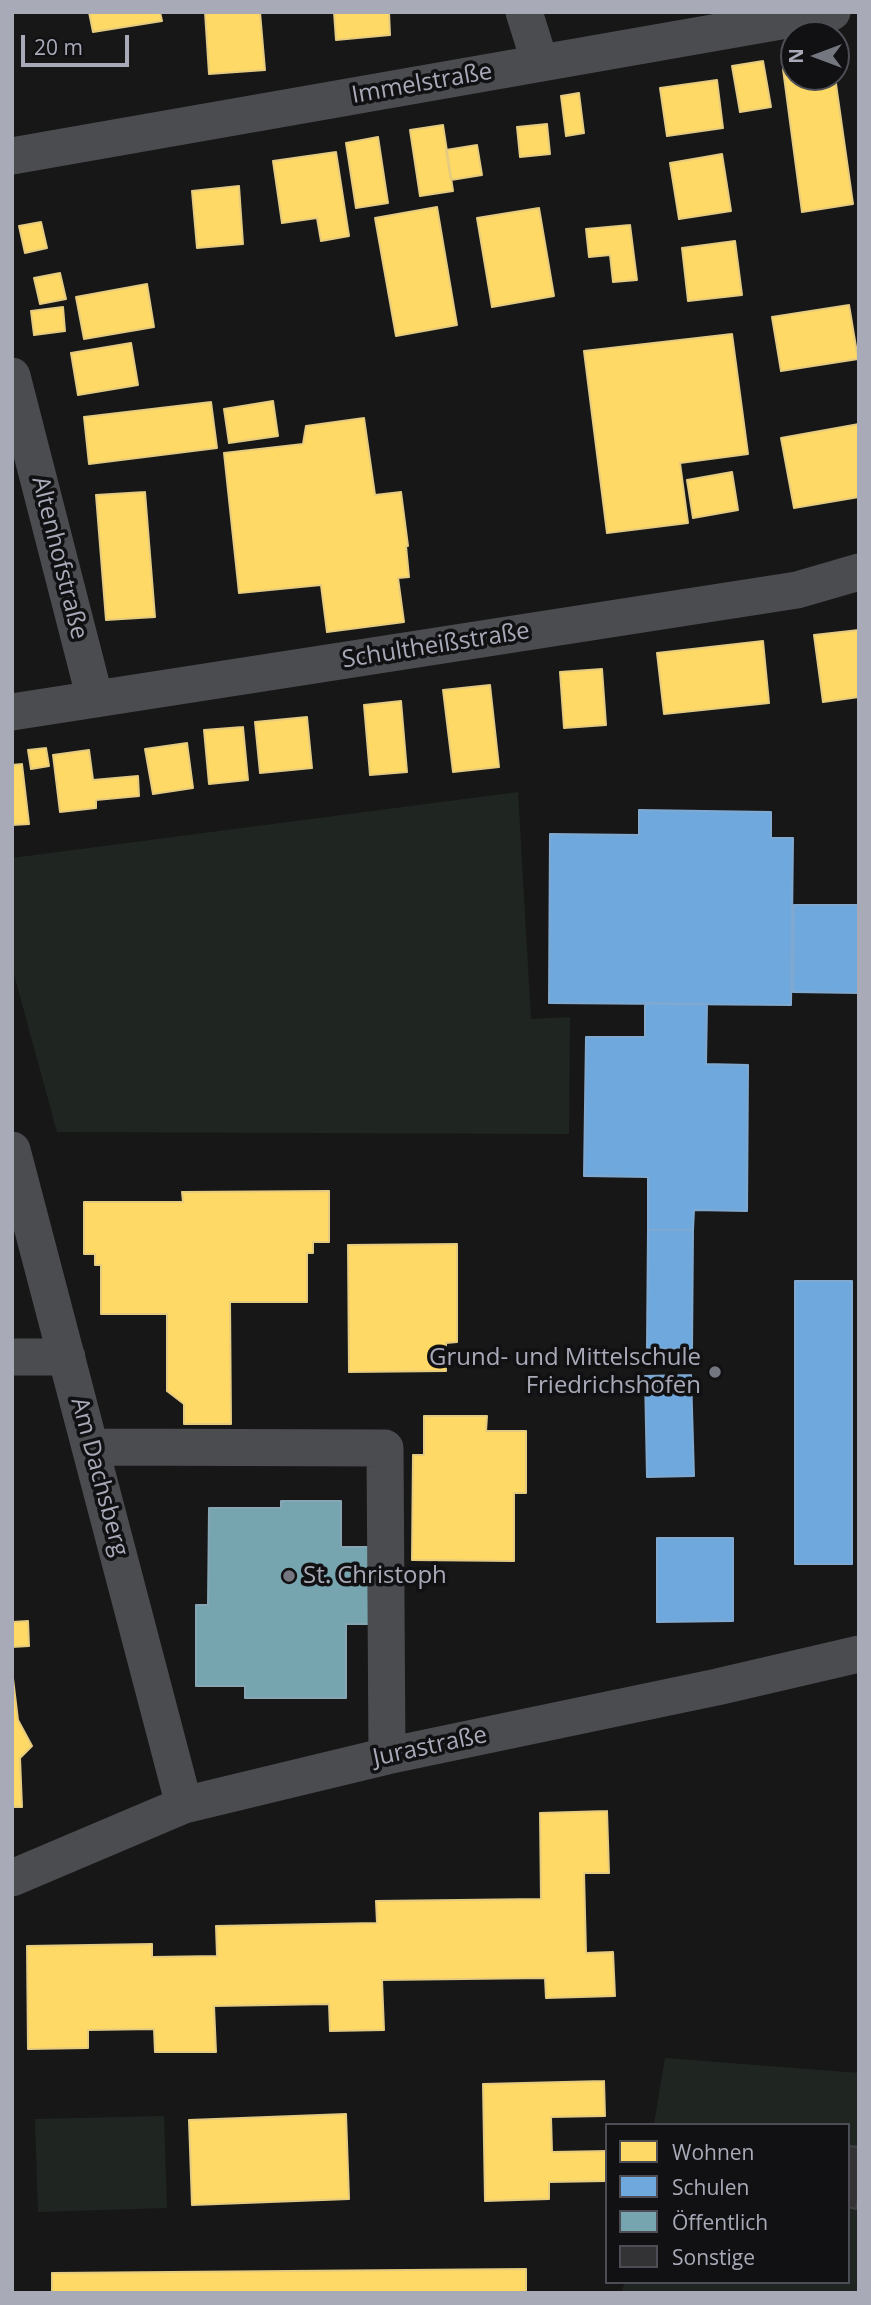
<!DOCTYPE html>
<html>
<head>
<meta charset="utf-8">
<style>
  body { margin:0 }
  #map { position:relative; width:871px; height:2305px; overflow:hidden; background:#171717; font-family:"Open Sans",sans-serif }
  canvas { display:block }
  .frame { position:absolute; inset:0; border:14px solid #a8aab8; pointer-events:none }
  .legend { position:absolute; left:605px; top:2123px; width:245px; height:161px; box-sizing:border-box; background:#111113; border:2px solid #4d4e55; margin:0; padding:9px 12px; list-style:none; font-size:21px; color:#a8aab8 }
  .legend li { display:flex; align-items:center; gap:14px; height:35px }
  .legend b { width:35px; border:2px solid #4d4e55 }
  .north { position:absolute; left:780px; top:21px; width:70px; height:70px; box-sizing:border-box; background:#111113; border:2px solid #4d4e55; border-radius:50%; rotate:270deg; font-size:19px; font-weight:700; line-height:28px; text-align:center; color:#a8aab8 }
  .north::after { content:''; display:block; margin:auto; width:24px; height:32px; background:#757780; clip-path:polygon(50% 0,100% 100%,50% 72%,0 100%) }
  .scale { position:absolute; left:21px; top:35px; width:108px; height:32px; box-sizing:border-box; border:4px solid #a8aab8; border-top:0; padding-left:9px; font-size:21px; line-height:24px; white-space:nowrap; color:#a8aab8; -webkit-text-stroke:5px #111113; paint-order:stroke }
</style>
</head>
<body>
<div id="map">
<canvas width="871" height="2305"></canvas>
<div class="frame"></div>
<ul class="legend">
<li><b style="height:19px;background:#ffd966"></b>Wohnen</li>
<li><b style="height:19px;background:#6fa8dc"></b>Schulen</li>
<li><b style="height:19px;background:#76a5af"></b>Öffentlich</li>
<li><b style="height:19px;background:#333335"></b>Sonstige</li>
</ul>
<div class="north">N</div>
<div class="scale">20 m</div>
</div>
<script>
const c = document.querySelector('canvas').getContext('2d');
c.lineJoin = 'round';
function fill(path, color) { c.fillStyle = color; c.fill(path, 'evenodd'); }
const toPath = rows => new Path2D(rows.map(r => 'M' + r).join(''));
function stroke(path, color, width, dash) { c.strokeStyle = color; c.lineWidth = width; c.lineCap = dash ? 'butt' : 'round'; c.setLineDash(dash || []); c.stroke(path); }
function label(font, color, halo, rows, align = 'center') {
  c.font = font + ' "Open Sans",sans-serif'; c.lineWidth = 7; c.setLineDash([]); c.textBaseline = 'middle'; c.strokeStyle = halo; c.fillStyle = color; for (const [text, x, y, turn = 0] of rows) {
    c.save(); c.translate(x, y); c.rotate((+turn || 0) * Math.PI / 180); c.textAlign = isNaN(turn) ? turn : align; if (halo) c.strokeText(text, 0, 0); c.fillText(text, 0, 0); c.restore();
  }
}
fill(toPath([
  [518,792,531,1019,570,1017,569,1134,57,1132,12,967,12,858],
  [665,2058,859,2073,859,2293,621,2293,625,2282,848,2282,848,2125,654,2125],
  [164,2116,167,2208,38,2212,35,2119]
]), '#1f2621');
const homes = toPath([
  [89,12,160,12,162,21,93,32,89,12],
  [205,12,260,12,265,70,209,74,205,12],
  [334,12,389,12,390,35,336,40,334,12],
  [763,61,771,107,740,112,732,66,763,61],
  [794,68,794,77,835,77,853,204,802,212,783,69,794,68],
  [717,80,723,128,667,136,660,88,717,80],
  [579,93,584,133,566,136,561,96,579,93],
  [547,124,550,154,520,157,517,127,547,124],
  [443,125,453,191,420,196,410,130,443,125],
  [378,137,388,203,356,208,346,143,378,137],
  [477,145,482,175,451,180,446,150,477,145],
  [336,152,349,236,321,241,317,218,282,223,273,161,336,152],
  [722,154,731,211,679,219,670,163,722,154],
  [239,186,243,244,197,248,192,191,239,186],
  [437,207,457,325,396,336,375,218,437,207],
  [539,208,554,296,492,307,477,218,539,208],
  [41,222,47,248,25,253,19,226,41,222],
  [630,225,637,280,613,282,610,255,589,257,586,229,630,225],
  [735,241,742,295,688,301,682,248,735,241],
  [60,273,66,299,40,304,34,278,60,273],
  [147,284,154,327,84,339,76,297,147,284],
  [849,305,858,359,781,371,772,317,849,305],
  [63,307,65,331,34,335,31,311,63,307],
  [732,334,748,454,680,463,688,523,607,533,584,351,732,334],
  [131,343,138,385,78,395,71,353,131,343],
  [273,401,278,436,229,443,224,409,273,401],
  [211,402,217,448,89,464,84,417,211,402],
  [364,418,375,495,401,492,408,546,406,546,409,577,398,578,404,622,327,632,321,585,239,593,224,453,303,444,306,426,364,418],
  [859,424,859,497,794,508,781,438,859,424],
  [732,472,738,510,693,518,687,480,732,472],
  [145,492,155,617,106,620,96,495,145,492],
  [859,630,859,697,823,702,814,635,859,630],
  [763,641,769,703,664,714,657,653,763,641],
  [602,669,606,725,564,728,560,672,602,669],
  [490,685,499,767,453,772,443,690,490,685],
  [401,701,407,772,370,775,364,705,401,701],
  [307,717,312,768,260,773,255,722,307,717],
  [243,727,248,780,209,784,204,730,243,727],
  [187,743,193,788,153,794,145,749,187,743],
  [46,748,49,766,31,769,28,750,46,748],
  [89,750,93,780,138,776,139,796,96,800,96,808,60,812,53,755,89,750],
  [22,764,29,824,12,825,12,765,22,764],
  [329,1191,329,1242,313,1242,313,1253,307,1253,307,1302,230,1302,231,1424,184,1424,184,1404,167,1391,167,1314,101,1314,101,1265,95,1265,95,1254,84,1254,84,1202,183,1202,182,1192,329,1191],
  [457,1244,457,1342,446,1343,446,1371,349,1372,348,1245,457,1244],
  [424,1416,487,1416,486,1431,526,1431,526,1493,514,1493,514,1561,412,1560,413,1455,424,1455,424,1416],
  [28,1621,29,1646,12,1647,12,1622,28,1621],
  [12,1670,18,1720,32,1746,20,1758,22,1807,12,1807,12,1670],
  [607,1811,609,1873,584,1873,586,1953,613,1952,615,1996,546,1998,545,1978,382,1980,384,2030,330,2031,329,2004,214,2006,216,2052,155,2052,154,2029,88,2030,88,2048,28,2049,27,1946,152,1944,152,1957,217,1956,216,1926,377,1923,376,1901,541,1899,540,1813,607,1811],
  [604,2081,605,2116,551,2117,552,2152,607,2151,607,2181,549,2182,549,2199,485,2201,483,2084,604,2081],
  [346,2114,349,2199,192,2205,189,2120,346,2114],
  [526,2269,526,2293,52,2293,52,2273,526,2269]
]);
fill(homes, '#ffd966');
stroke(homes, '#e5cb7f', 2);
const schools = toPath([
  [639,810,771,812,771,838,793,838,791,1005,549,1003,550,834,639,835,639,810],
  [794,905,859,905,859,993,793,992,794,905],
  [645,1003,707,1004,706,1064,748,1065,747,1211,694,1210,693,1230,648,1230,648,1177,584,1176,586,1037,645,1037,645,1003],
  [648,1230,693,1230,692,1349,647,1348,648,1230],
  [795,1281,852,1281,852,1564,795,1564,795,1281],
  [691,1375,694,1476,647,1477,645,1376,691,1375],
  [657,1538,733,1538,733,1621,657,1622,657,1538]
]);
fill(schools, '#6fa8dc');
stroke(schools, '#80a9d1', 2);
const public = toPath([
  [281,1501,341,1501,341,1547,369,1547,369,1624,346,1624,346,1698,245,1698,245,1686,196,1686,196,1605,208,1605,209,1508,281,1508,281,1501]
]);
fill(public, '#76a5af');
stroke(public, '#85a6b2', 2);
const building = toPath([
  [848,2146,859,2147,859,2193,856,2209,848,2207,848,2146]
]);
fill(building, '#333335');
stroke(building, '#404043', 2);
stroke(toPath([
  [524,12,540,63],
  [12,156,832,12],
  [12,376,95,699],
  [12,712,797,590,859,572],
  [12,1150,184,1805],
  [12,1357,67,1357],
  [92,1447,385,1448,387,1756],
  [12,1878,184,1805,387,1756,717,1687,859,1654]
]), '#4b4c50', 37);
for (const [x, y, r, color] of [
  [715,1372,7,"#757780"],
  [289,1576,7,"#757780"]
]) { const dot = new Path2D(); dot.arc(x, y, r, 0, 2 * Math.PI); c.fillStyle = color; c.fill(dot); stroke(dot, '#111113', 2.5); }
label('24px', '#a8aab8', '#111113', [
  ["Immelstraße",422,84,-10],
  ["Altenhofstraße",59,558,76],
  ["Schultheißstraße",436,646,-9],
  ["Am Dachsberg",99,1477,75],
  ["Jurastraße",430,1747,-12]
]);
label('24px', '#a8aab8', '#111113', [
  ["Grund- und Mittelschule",701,1358],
  ["Friedrichshofen",701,1386],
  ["St. Christoph",303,1576,"left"]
], 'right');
</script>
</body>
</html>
